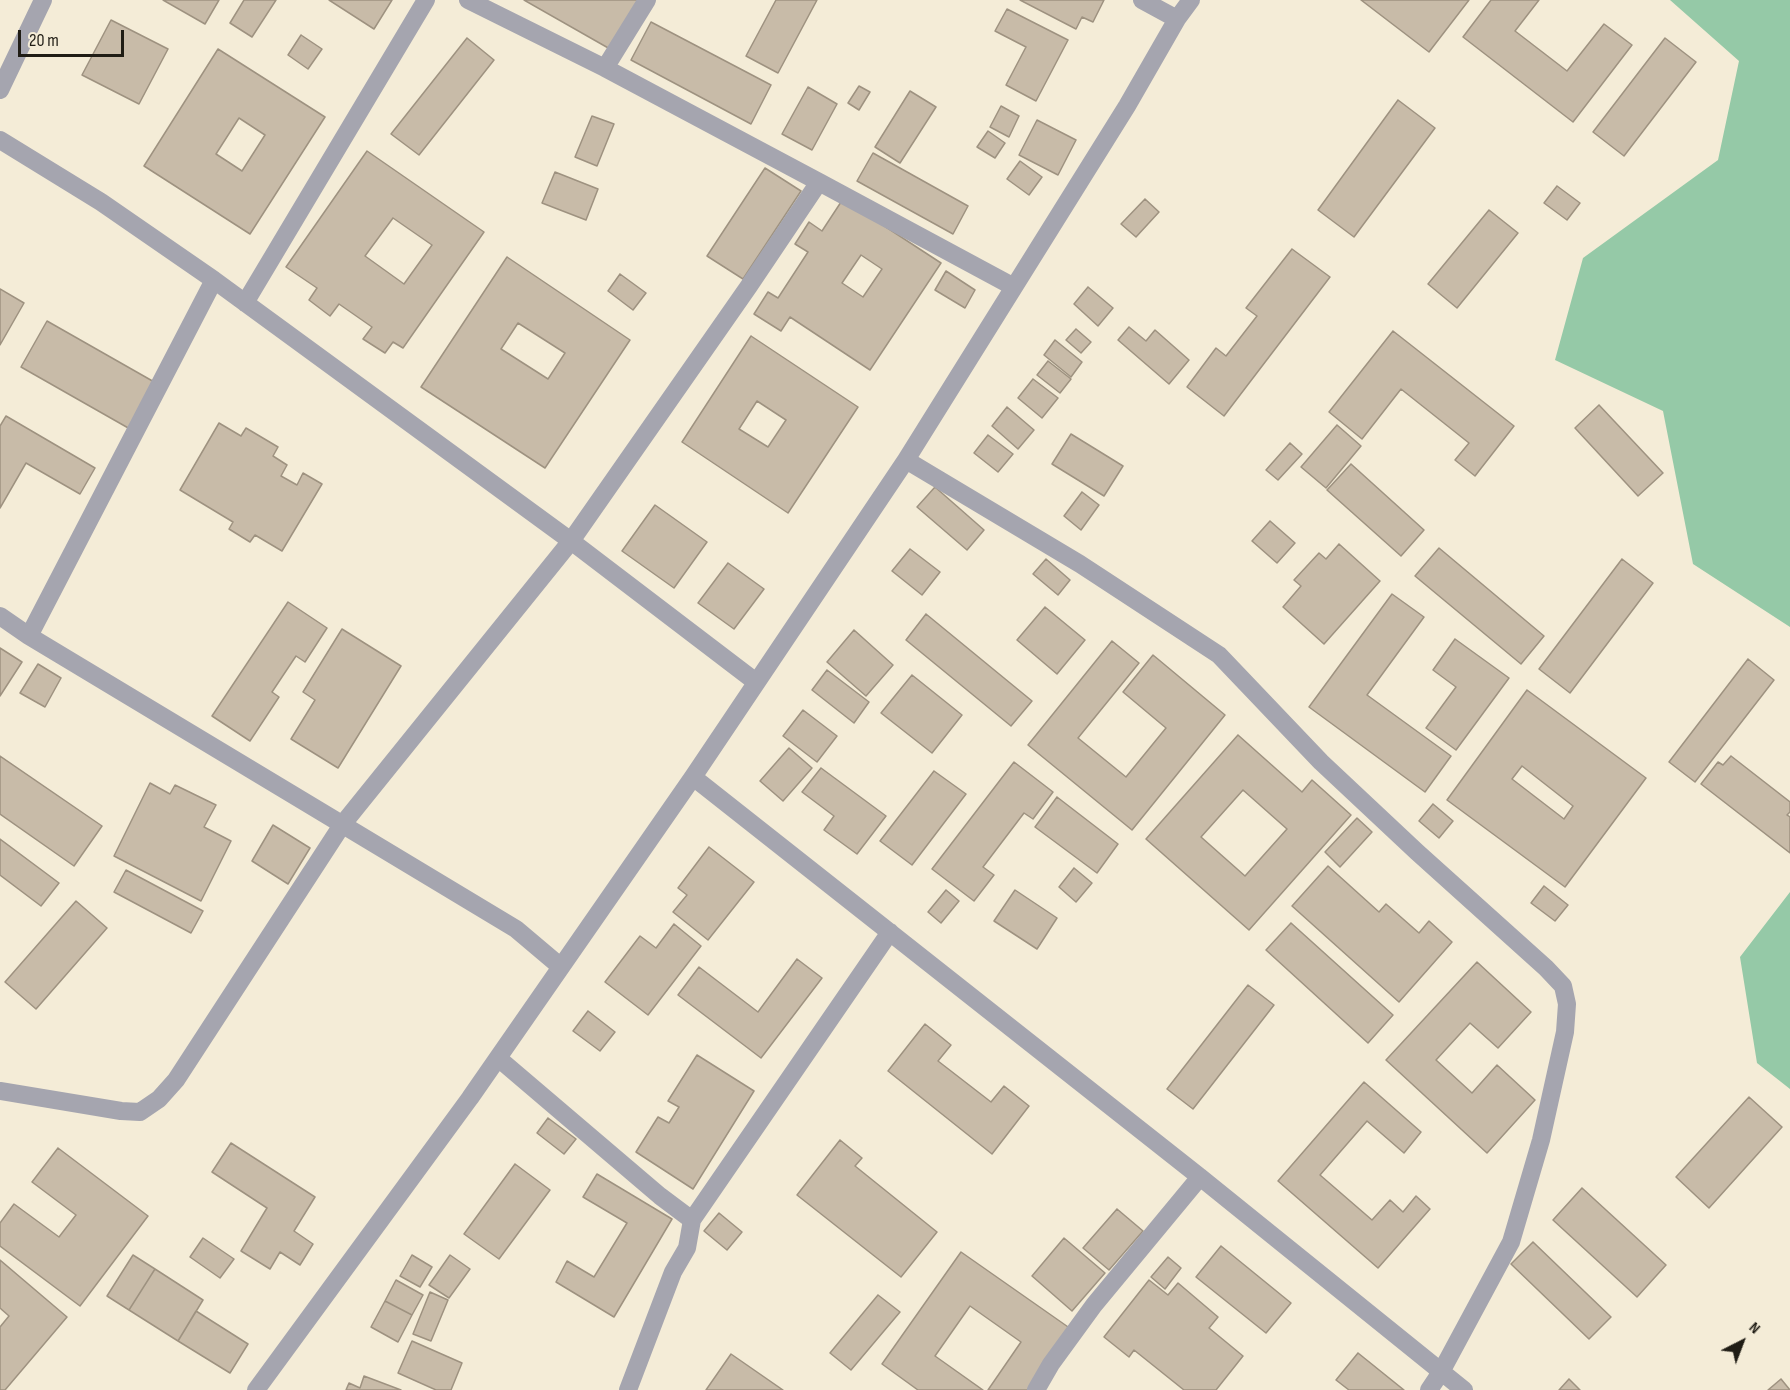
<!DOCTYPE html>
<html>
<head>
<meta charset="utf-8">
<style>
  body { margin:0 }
  #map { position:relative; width:1790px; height:1390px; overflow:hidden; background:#f4ecd7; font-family:"Sofia Sans Condensed",sans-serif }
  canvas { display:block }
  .north { position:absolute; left:1712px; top:1312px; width:60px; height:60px; -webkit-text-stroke:4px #f4ecd7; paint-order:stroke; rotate:42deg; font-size:16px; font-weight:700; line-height:24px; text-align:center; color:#201d15 }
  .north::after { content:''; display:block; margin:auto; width:21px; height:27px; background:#201d15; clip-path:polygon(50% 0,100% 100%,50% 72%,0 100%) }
  .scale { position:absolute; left:18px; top:30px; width:106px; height:27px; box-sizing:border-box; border:3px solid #201d15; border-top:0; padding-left:8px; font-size:18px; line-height:21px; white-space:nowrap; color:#201d15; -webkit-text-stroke:4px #f4ecd7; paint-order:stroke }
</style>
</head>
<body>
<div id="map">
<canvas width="1790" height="1390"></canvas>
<div class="north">N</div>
<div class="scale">20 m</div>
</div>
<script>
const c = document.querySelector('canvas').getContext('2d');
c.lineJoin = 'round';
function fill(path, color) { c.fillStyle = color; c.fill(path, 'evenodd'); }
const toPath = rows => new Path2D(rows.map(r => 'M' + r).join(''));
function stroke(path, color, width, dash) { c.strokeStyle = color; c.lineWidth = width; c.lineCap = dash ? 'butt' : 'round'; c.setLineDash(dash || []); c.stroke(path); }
fill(toPath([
  [1670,0,1790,0,1790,627,1693,564,1663,411,1555,360,1583,258,1718,160,1739,61],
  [1790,892,1790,1089,1757,1063,1740,957]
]), '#95c9a7');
const building = toPath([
  [163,0,219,0,205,24,163,0],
  [244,0,276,0,252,37,230,23,244,0],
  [329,0,392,0,374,29,329,0],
  [524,0,638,0,610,49,524,0],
  [776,0,817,0,778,73,746,56,776,0],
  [1020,0,1104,0,1093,22,1082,17,1076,29,1020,0],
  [1361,0,1469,0,1429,52,1361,0],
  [1491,0,1539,0,1515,31,1567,71,1604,24,1632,45,1573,122,1463,37,1491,0],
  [1007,9,1068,40,1036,101,1006,85,1026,47,995,31,1007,9],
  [111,20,168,49,139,104,82,75,111,20],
  [651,22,771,85,751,124,631,60,651,22],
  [301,35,322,49,308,69,288,55,301,35],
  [467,38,494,60,419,155,391,134,467,38],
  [1665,38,1696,62,1624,156,1593,132,1665,38],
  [218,49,325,117,250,234,144,166,218,49],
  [239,118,265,135,242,171,216,154,239,118],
  [859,86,870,92,859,110,848,103,859,86],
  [808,87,837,104,812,150,782,134,808,87],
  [910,91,936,107,900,163,875,147,910,91],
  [1398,100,1435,128,1354,237,1318,210,1398,100],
  [1001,106,1019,116,1009,137,990,127,1001,106],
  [592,116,614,124,597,166,575,157,592,116],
  [1037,120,1076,140,1058,175,1019,155,1037,120],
  [988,131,1005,143,995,158,977,147,988,131],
  [367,151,484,232,403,348,393,342,385,353,363,339,372,327,339,304,330,316,309,300,317,288,286,267,367,151],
  [393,218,432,245,404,284,365,256,393,218],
  [873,153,968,206,953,234,857,181,873,153],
  [1020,161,1042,177,1029,195,1007,179,1020,161],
  [765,168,801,191,743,279,707,256,765,168],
  [555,172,598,189,586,220,542,203,555,172],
  [1557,186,1580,203,1567,220,1544,203,1557,186],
  [843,199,941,263,870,370,790,317,781,331,754,314,768,292,778,298,808,252,795,244,809,222,822,231,843,199],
  [861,255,882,269,863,297,842,283,861,255],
  [1145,199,1159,212,1136,237,1121,224,1145,199],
  [1489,210,1518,233,1457,308,1428,284,1489,210],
  [1292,249,1330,277,1224,416,1187,387,1216,348,1226,356,1257,316,1246,308,1292,249],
  [507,257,630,340,545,468,421,387,507,257],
  [518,323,565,353,548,379,501,349,518,323],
  [946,271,975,290,965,308,935,290,946,271],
  [620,274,646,293,633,310,608,291,620,274],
  [1088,287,1113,308,1098,326,1074,304,1088,287],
  [0,289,24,303,0,345,0,289],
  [47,321,156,383,130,429,21,367,47,321],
  [1129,327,1146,341,1155,330,1189,360,1169,384,1118,340,1129,327],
  [1076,329,1091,342,1081,353,1066,340,1076,329],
  [1393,331,1514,426,1475,476,1455,460,1469,443,1401,389,1362,439,1329,412,1393,331],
  [751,336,858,407,788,513,682,442,751,336],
  [757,401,786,420,768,447,739,429,757,401],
  [1055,340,1082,362,1071,377,1044,355,1055,340],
  [1048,361,1071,379,1060,393,1037,375,1048,361],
  [1033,379,1058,398,1042,418,1018,398,1033,379],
  [1599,405,1663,473,1638,496,1575,428,1599,405],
  [1007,407,1034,430,1018,449,992,426,1007,407],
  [6,416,95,468,80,494,26,463,0,508,0,426,6,416],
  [219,423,241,436,246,428,278,447,273,456,287,465,281,476,297,485,303,473,322,484,282,551,255,535,250,542,229,529,233,522,180,490,219,423],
  [1337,425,1361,446,1326,488,1301,467,1337,425],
  [1071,434,1123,466,1104,496,1052,464,1071,434],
  [988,435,1013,454,998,472,974,453,988,435],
  [1290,443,1302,454,1278,480,1266,470,1290,443],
  [1351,464,1424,530,1401,556,1327,490,1351,464],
  [935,487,984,530,967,550,917,507,935,487],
  [1082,492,1099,505,1081,530,1064,516,1082,492],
  [655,505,707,542,674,588,622,551,655,505],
  [1270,521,1295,543,1277,563,1252,541,1270,521],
  [1339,544,1380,581,1324,644,1283,607,1301,586,1294,580,1319,553,1326,559,1339,544],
  [1439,548,1544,636,1521,664,1415,576,1439,548],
  [910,549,940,572,922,595,892,571,910,549],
  [1046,559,1070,580,1058,595,1033,574,1046,559],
  [1622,559,1653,583,1570,693,1539,669,1622,559],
  [728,563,764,589,734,629,698,603,728,563],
  [1392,594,1424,617,1367,695,1451,756,1425,792,1309,707,1392,594],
  [288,602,327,628,305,662,296,656,272,692,279,697,250,741,212,716,288,602],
  [1045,607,1085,640,1057,674,1017,640,1045,607],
  [926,614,1032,701,1011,726,906,640,926,614],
  [342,629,401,666,338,768,291,739,315,700,303,692,342,629],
  [854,630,893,665,866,696,827,662,854,630],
  [1455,639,1509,678,1456,750,1426,728,1456,687,1433,670,1455,639],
  [1112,641,1139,663,1078,738,1126,777,1166,728,1123,692,1153,655,1225,715,1132,830,1028,745,1112,641],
  [0,648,22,662,0,696,0,648],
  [1748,659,1774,680,1695,782,1669,762,1748,659],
  [38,664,61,678,45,707,20,693,38,664],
  [827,670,869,702,854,723,812,690,827,670],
  [912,675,962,715,932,753,881,713,912,675],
  [1527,690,1646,778,1565,887,1447,800,1527,690],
  [1522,766,1573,806,1564,819,1512,779,1522,766],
  [803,710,837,736,817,762,783,736,803,710],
  [1238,735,1302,792,1312,780,1351,815,1249,930,1146,839,1238,735],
  [1243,790,1287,829,1245,876,1201,837,1243,790],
  [789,748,812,768,783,801,760,781,789,748],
  [0,756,102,826,74,866,0,814,0,756],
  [1731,756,1790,802,1790,812,1787,815,1790,817,1790,853,1701,784,1718,762,1723,765,1731,756],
  [1014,762,1053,792,1033,819,1024,813,983,867,994,875,974,901,932,869,1014,762],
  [821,768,886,816,857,854,824,830,834,816,802,792,821,768],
  [934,771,966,794,912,865,880,841,934,771],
  [150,783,170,794,175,785,216,805,204,827,231,841,201,901,114,856,150,783],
  [1057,797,1118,844,1097,873,1035,827,1057,797],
  [1433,804,1453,821,1439,838,1419,821,1433,804],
  [1357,818,1372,832,1340,867,1325,852,1357,818],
  [273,825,310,848,288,884,252,861,273,825],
  [0,839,59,883,41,906,0,875,0,839],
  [709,847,754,882,708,940,673,912,687,895,678,888,709,847],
  [1328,866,1379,912,1386,904,1419,933,1429,921,1452,942,1399,1002,1292,906,1328,866],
  [1074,868,1092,883,1076,902,1059,887,1074,868],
  [126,870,203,911,191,933,114,892,126,870],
  [1544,886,1568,905,1555,921,1531,903,1544,886],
  [946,890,959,901,941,923,928,912,946,890],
  [1015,890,1057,918,1037,949,994,921,1015,890],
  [76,901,107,928,36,1009,5,982,76,901],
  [1291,923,1393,1015,1368,1043,1266,950,1291,923],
  [674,924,701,946,648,1015,605,982,640,936,656,948,674,924],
  [797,959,822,978,761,1058,678,995,699,967,758,1012,797,959],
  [1477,962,1531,1012,1498,1048,1470,1023,1436,1060,1472,1093,1497,1065,1535,1100,1487,1153,1386,1060,1477,962],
  [1248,985,1274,1005,1193,1109,1167,1089,1248,985],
  [588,1011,615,1032,600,1051,573,1031,588,1011],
  [925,1024,951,1045,938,1061,991,1102,1004,1086,1029,1106,992,1154,888,1071,925,1024],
  [697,1055,754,1091,693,1189,636,1152,658,1117,669,1123,679,1107,668,1101,697,1055],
  [1364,1082,1421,1132,1404,1153,1367,1121,1320,1175,1372,1220,1390,1200,1403,1212,1416,1196,1430,1209,1378,1268,1278,1181,1364,1082],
  [1749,1097,1782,1127,1709,1208,1676,1177,1749,1097],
  [548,1118,576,1139,564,1154,537,1133,548,1118],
  [840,1140,862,1158,855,1166,937,1232,901,1277,797,1195,840,1140],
  [231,1143,315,1197,294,1231,313,1244,300,1265,280,1252,270,1269,241,1251,267,1208,212,1172,231,1143],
  [58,1148,148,1216,80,1306,0,1246,0,1223,14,1204,59,1237,76,1215,32,1182,58,1148],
  [515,1164,550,1190,499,1259,464,1234,515,1164],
  [597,1174,672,1219,614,1317,556,1282,567,1261,594,1277,627,1223,583,1197,597,1174],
  [1582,1188,1666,1265,1637,1297,1553,1220,1582,1188],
  [1117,1209,1143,1231,1109,1270,1083,1248,1117,1209],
  [719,1213,742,1232,727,1250,704,1231,719,1213],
  [203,1238,234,1259,220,1278,190,1257,203,1238],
  [1064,1238,1105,1273,1072,1311,1032,1276,1064,1238],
  [1533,1242,1611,1317,1589,1339,1511,1264,1533,1242],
  [1221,1246,1291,1303,1266,1333,1196,1277,1221,1246],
  [961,1252,1071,1329,1028,1390,988,1390,1021,1342,970,1306,935,1356,983,1390,918,1390,882,1364,961,1252],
  [133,1255,155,1269,129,1310,107,1296,133,1255],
  [412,1255,432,1267,420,1287,400,1276,412,1255],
  [450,1255,470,1269,449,1298,429,1285,450,1255],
  [1168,1257,1181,1268,1165,1289,1151,1277,1168,1257],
  [0,1260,67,1317,5,1390,0,1390,0,1327,9,1316,0,1308,0,1260],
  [155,1269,203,1300,178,1341,129,1310,155,1269],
  [396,1280,423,1295,412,1315,385,1301,396,1280],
  [1149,1280,1168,1295,1178,1283,1218,1317,1209,1328,1243,1356,1216,1390,1184,1390,1134,1350,1129,1357,1104,1337,1149,1280],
  [430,1292,448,1300,431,1341,413,1334,430,1292],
  [878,1295,900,1312,851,1370,830,1353,878,1295],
  [385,1301,412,1315,398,1342,371,1327,385,1301],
  [196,1311,248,1344,230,1373,178,1341,196,1311],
  [412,1341,462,1363,451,1390,436,1390,398,1373,412,1341],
  [1358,1353,1404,1390,1349,1390,1336,1380,1358,1353],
  [731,1354,783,1390,706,1390,731,1354],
  [364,1376,401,1390,346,1390,349,1383,360,1388,364,1376],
  [1569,1379,1580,1390,1559,1390,1569,1379],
  [1781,1379,1790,1390,1768,1390,1781,1379]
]);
fill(building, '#c8bba8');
stroke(building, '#9e9280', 1.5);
stroke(toPath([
  [468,0,605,68,819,182],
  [1142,0,1177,19],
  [605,68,647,0],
  [0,90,43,0],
  [0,140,101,202,214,280,571,541,756,682],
  [245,303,426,0],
  [906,460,1080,564,1219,655,1321,762,1417,852,1546,968,1563,986,1567,1004,1565,1032,1541,1140,1511,1242,1441,1372,1429,1390],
  [0,616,29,636,516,929,561,967],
  [29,636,214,280],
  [693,777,1200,1177,1464,1390],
  [498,1058,660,1196,692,1220,687,1248,673,1272,628,1390],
  [0,1091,121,1111,140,1112,159,1099,176,1080,342,825,571,541,749,286,819,182,1014,287],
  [692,1220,890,932],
  [256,1390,470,1098,693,777,906,460,1127,106,1177,19,1191,0],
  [1036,1390,1051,1364,1094,1305,1200,1177]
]), '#a5a5af', 18);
</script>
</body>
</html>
